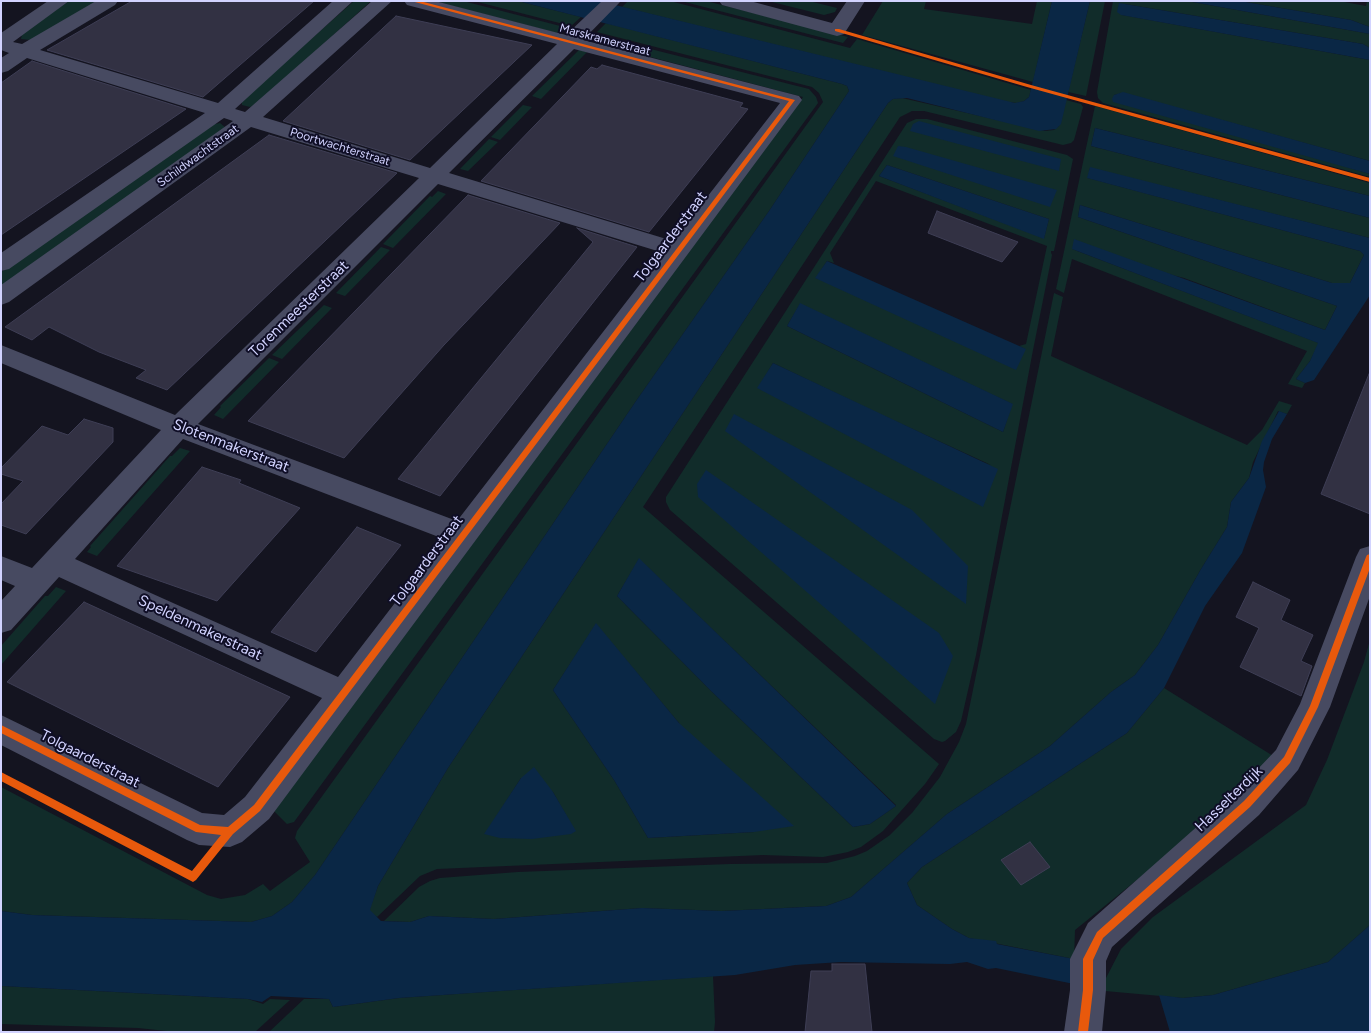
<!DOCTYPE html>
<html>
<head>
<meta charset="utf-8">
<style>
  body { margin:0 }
  #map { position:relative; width:1371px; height:1033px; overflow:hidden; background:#141420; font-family:Figtree,sans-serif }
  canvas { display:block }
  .frame { position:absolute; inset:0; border:2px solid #d2d3ff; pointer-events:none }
</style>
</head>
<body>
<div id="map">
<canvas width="1371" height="1033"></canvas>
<div class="frame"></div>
</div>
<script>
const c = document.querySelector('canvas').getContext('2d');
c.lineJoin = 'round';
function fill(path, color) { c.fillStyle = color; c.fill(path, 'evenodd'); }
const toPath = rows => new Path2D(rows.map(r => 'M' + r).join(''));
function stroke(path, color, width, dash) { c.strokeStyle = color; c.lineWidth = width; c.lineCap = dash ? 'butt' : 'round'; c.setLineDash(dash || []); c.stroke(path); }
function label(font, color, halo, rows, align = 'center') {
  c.font = font + ' Figtree,sans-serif'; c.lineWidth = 4; c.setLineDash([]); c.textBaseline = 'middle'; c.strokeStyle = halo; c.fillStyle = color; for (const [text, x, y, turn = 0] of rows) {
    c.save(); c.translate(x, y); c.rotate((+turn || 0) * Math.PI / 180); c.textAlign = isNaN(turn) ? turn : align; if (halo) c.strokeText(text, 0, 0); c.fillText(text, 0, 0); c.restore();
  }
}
fill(toPath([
  [69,1,100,1,31,40,21,39,22,34],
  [354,1,371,1,258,103,250,107,242,105,242,100],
  [434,1,463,1,568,28,559,30,557,33],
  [474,1,518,1,581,17,571,26],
  [628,1,670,1,850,48,857,39,1031,90,1029,97,1024,101,1017,103,1007,102,622,7],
  [681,1,706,1,848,37,843,43],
  [768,1,809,1,837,8,835,12,824,15],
  [883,1,926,1,924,9,1032,24,1037,1,1052,1,1033,82,862,35],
  [1090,1,1105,1,1086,96,1068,92],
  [1113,1,1187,1,1370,34,1370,48,1363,44,1125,4,1122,15,1370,60,1370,161,1123,93,1114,95,1370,174,1370,177,1103,103,1098,98,1097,92],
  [1240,1,1339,1,1366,6,1367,1,1370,1,1370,27,1351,20],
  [606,23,842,84,847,86,849,91,769,211,636,401,315,875,292,902,272,916,251,922,32,915,1,911,1,787,207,895,221,899,245,895,263,884,270,891,310,862,295,838,297,831,823,102,819,93,812,87,597,32],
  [595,35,809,89,816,97,818,103,294,822,287,824,272,809,803,97,601,44,604,41,596,38],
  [579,50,587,52,541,99,532,96],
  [902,98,1045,131,1054,130,1059,126,1066,100,1081,104,1083,107,1074,140,1071,143,1063,145,924,111,912,111,900,117,643,507,939,764,925,784,883,831,861,847,848,852,823,857,763,855,437,869,420,876,377,917,369,911,378,886,448,768,888,103,893,99],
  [639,559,896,805,896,806,870,824,853,827,711,691,617,596],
  [596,624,679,723,754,832,648,838,614,780,553,690],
  [521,778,553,792,575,831,485,834],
  [523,105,532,107,500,140,491,137],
  [1095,106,1370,183,1370,196,1095,128,1091,146,1370,218,1370,238,1090,168,1088,178,1360,251,1364,255,1350,283,1332,283,1080,205,1078,217,1337,306,1325,330,1184,278,1072,249,1319,343,1310,361,1296,379,1305,383,1302,388,1288,384,1307,351,1072,259,1064,293,1056,289],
  [916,119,927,119,1067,155,1073,159,1054,251,1051,251,1051,253,1052,255,1033,350,976,655,961,721,956,732,945,741,942,742,934,739,670,510,666,502,666,497,907,123],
  [887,165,1049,219,1044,238,879,176],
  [876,181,1047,246,1026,344,1019,346,1025,349,816,278,827,261,834,263,830,253],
  [800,304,1012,404,1003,432,787,326],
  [773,363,871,410,991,465,758,388],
  [220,123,226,128,1,288,1,272,211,125],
  [489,139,498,142,468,171,460,169],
  [438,191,446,194,393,248,383,244,430,196,432,197],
  [381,247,390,250,345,296,336,293],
  [1054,293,1063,297,1051,356,1247,445,1262,430,1279,401,1292,405,1287,414,1278,411,1253,462,1249,478,1231,502,1227,527,1201,569,1158,645,1135,675,1111,692,1050,746,947,814,851,897,826,906,722,911,642,908,494,919,429,916,410,922,384,921,419,887,430,881,440,878,518,872,730,864,827,863,855,856,867,851,890,835,912,813,940,777,959,742,966,724],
  [324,305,332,308,282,359,272,355],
  [269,358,279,362,223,419,214,415,221,407,220,406],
  [180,448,190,451,97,556,87,552,91,547,90,546,170,456,172,456],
  [56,587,66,591,1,665,1,646,45,596,48,596],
  [1370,640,1370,925,1328,962,1213,995,1183,998,1105,991,1106,978,1121,949,1153,917,1306,805,1327,760,1364,662],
  [1164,688,1286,764,1247,804,1143,875,1075,930,1074,959,969,938,952,929,917,905,907,883,922,867,1127,733],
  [713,976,715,1022,714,1032,269,1032,304,999,329,999,333,1007,399,998],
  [1,986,248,999,263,1004,270,999,290,1000,255,1032,176,1032,138,1028,1,1024]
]), '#112c2a');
fill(toPath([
  [518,1,599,1,1015,103,1024,101,1029,97,1052,1,1090,1,1061,124,1056,129,1039,131,907,98,893,99,888,103,448,768,378,886,370,910,381,921,410,922,429,916,494,919,642,908,722,911,826,906,851,897,947,814,1050,746,1111,692,1135,675,1158,645,1201,569,1227,527,1231,502,1249,478,1262,441,1279,411,1287,414,1272,439,1264,462,1263,470,1266,487,1242,553,1205,606,1164,688,1127,733,922,867,907,883,917,905,952,929,969,938,996,941,997,944,1074,959,1074,984,996,968,988,969,967,962,950,964,841,962,795,965,735,975,399,998,333,1007,329,999,271,996,262,1002,248,999,1,986,1,911,32,915,251,922,272,916,292,902,315,875,636,401,769,211,849,91,847,86,842,84],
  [1187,1,1240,1,1351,20,1370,27,1370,34],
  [1119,3,1363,44,1370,48,1370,60,1121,15,1117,12],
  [1123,92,1370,161,1370,174,1113,102,1112,99,1114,95],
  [919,121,1061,159,1059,171,910,131,913,124],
  [1095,128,1370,196,1370,218,1091,146],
  [898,146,906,147,1057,190,1050,207,893,156],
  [887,165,1049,219,1044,239,879,176],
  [1090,167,1370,238,1370,295,1314,380,1305,383,1296,379,1310,361,1318,343,1072,249,1074,239,1325,330,1337,306,1078,217,1080,205,1332,283,1350,283,1364,255,1360,251,1087,178],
  [827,261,1026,349,1016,370,815,278],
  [800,303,1013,404,1003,432,787,326],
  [773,363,998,469,983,507,757,388],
  [734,414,912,510,968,566,966,604,725,431],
  [706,470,939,633,953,656,935,704,698,497,697,484],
  [639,558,645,564,896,806,870,824,853,827,711,691,617,596],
  [596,623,679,723,794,826,754,832,648,838,614,780,553,690],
  [534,767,553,792,576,831,571,834,532,839,500,838,484,834,521,778],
  [1370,925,1370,1032,1170,1032,1159,995,1183,998,1213,995,1328,962]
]), '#0a2745');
const building = toPath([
  [132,1,314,1,203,97,47,50,132,1],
  [396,16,532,45,410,160,283,121,396,16],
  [32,61,186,109,1,235,1,83,32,61],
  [602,65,743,103,740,107,748,109,649,232,481,181,591,67,597,69,602,65],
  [269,135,397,173,167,390,136,378,146,370,99,352,49,327,32,340,5,327,269,135],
  [468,195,560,223,444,345,344,458,248,421,468,195],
  [937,211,1018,242,1002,262,928,233,937,211],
  [577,228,637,247,440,496,398,479,593,242,577,228],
  [1369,374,1370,374,1370,514,1321,494,1369,374],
  [84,419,113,428,113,442,26,534,1,525,1,504,23,481,1,474,1,468,42,426,68,435,84,419],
  [202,467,241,480,239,483,300,508,217,601,117,566,202,467],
  [357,527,401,545,316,652,271,632,357,527],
  [1253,582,1290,600,1281,620,1313,635,1301,661,1312,666,1301,696,1240,667,1259,628,1236,617,1253,582],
  [84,602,290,697,218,787,7,682,84,602],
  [1030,842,1050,867,1021,885,1001,860,1030,842],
  [832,964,865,964,872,1032,805,1032,811,971,832,971,832,964]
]);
fill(building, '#323143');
stroke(building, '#3e3e55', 1);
fill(toPath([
  [48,1,69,1,13,42,22,44,96,1,118,1,115,5,40,50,218,103,333,1,353,1,235,109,245,112,372,1,392,1,263,117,430,168,557,44,407,5,404,1,435,1,566,35,602,1,621,1,583,40,799,96,802,100,269,819,242,842,230,847,199,845,187,840,1,745,1,715,202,813,224,815,245,797,322,698,59,577,11,630,1,633,1,601,15,586,1,580,1,556,32,568,161,430,1,363,1,345,175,415,419,178,251,127,9,302,1,305,1,285,233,121,224,118,9,269,1,271,1,253,205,113,27,58,8,71,1,73,1,58,9,53,1,50,1,33,48,1],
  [574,49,780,103,673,241,449,173,574,49],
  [438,184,664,253,457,521,198,424,438,184],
  [183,439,444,539,338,677,75,559,183,439],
  [719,1,750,1,832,23,847,1,865,1,844,34,837,36,722,5,719,1],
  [1370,546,1370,596,1330,707,1298,770,1259,815,1112,947,1106,961,1106,990,1102,1032,1064,1032,1070,990,1070,959,1088,923,1235,793,1276,750,1300,704,1356,557,1360,549,1370,546]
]), '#474a61');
fill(toPath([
  [411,1,420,1,795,100,260,811,233,834,196,880,193,882,1,781,1,772,192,871,221,835,196,832,1,733,1,725,200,825,228,827,254,805,789,101,411,1],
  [835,29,839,29,1031,85,1370,178,1370,182,1027,87,835,31,835,29],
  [1370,554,1370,568,1318,707,1290,763,1250,807,1103,938,1093,960,1093,990,1088,1032,1078,1032,1083,990,1083,959,1097,932,1244,801,1284,757,1310,706,1366,557,1367,555,1370,554]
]), '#e8590c');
label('12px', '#d2d3ff', '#0f0e26', [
  ["Marskramerstraat",605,40,15],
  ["Poortwachterstraat",340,147,17],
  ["Schildwachtstraat",198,156,-36]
]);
label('15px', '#d2d3ff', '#0f0e26', [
  ["Tolgaarderstraat",671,237,-53],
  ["Torenmeesterstraat",299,309,-44],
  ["Slotenmakerstraat",231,446,21],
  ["Tolgaarderstraat",427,561,-53],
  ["Speldenmakerstraat",200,628,25],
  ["Tolgaarderstraat",90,759,27],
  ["Hasselterdijk",1229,799,-44]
]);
</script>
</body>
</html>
